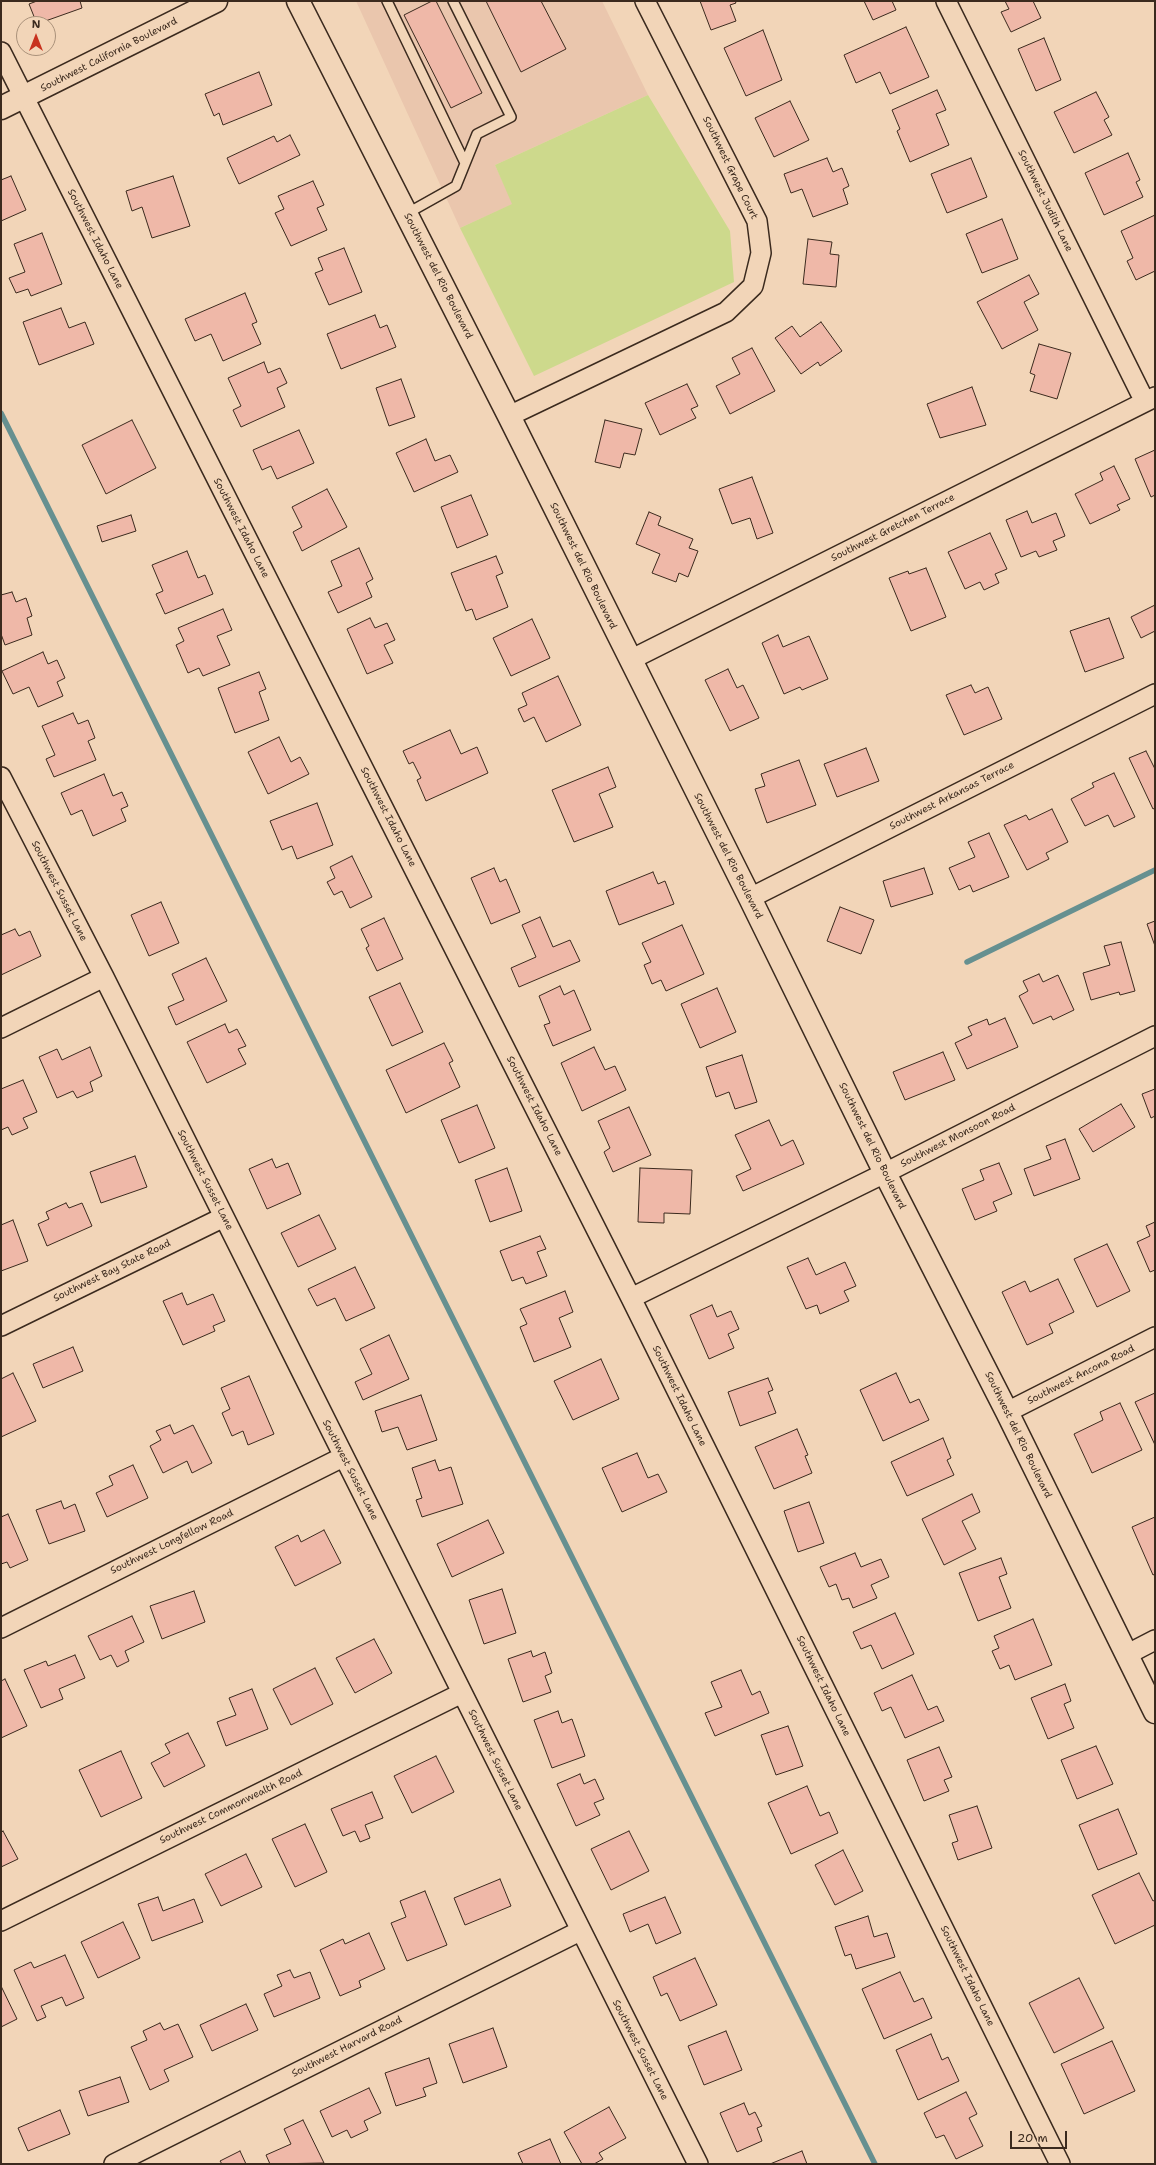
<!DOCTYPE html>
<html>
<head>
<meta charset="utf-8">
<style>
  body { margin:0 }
  #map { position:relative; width:1156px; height:2165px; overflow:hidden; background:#f2d5b8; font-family:"Shantell Sans",sans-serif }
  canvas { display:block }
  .frame { position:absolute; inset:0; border:2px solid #3b2a1e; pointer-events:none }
  .north { position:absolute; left:16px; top:16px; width:40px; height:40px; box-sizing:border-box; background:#f2d5b8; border:1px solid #a9917a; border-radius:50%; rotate:0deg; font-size:11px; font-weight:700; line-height:16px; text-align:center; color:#3b2a1e }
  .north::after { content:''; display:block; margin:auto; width:14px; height:18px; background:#c8321e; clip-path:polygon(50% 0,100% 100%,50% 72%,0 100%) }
  .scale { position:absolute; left:1010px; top:2131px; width:57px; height:18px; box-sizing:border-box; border:2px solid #3b2a1e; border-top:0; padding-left:5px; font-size:12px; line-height:14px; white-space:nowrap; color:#3b2a1e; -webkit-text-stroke:3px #f2d5b8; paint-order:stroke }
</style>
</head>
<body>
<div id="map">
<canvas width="1156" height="2165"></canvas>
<div class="frame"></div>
<div class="north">N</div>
<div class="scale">20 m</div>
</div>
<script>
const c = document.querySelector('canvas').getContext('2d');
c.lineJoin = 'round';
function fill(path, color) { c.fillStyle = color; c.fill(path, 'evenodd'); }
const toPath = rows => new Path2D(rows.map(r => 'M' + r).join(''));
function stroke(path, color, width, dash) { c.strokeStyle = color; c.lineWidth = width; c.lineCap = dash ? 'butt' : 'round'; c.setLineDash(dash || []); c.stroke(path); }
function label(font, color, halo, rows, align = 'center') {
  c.font = font + ' "Shantell Sans",sans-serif'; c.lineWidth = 3; c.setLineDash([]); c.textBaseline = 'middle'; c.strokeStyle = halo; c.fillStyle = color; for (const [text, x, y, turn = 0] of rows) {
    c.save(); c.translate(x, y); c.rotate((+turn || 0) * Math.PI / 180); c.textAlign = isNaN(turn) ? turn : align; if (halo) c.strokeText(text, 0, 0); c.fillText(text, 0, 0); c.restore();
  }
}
fill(toPath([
  [356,1,602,1,648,95,495,165,513,204,460,228]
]), '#eac6ad');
fill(toPath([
  [648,95,730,231,734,282,534,376,460,228,512,204,495,165]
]), '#cdd98c');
stroke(toPath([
  [1,413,875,2164],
  [967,962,1155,870]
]), '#669090', 5.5);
const building = toPath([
  [37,1,80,1,82,8,37,24,29,4,37,1],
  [432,1,436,1,482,93,451,108,404,15,432,1],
  [486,1,541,1,566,49,521,72,486,1],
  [700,1,735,1,736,3,730,5,736,21,711,30,700,1],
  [864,1,892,1,896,10,873,20,864,1],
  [1005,1,1033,1,1041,18,1011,32,1001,12,1009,9,1005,1],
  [906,27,929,77,890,94,880,72,856,83,844,55,906,27],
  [763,30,782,80,746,96,724,48,763,30],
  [1044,38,1061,80,1036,91,1018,49,1044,38],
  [259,72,272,105,223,125,219,113,214,116,205,94,259,72],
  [937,90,946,110,936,114,949,145,910,162,897,131,900,129,892,110,937,90],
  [1096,92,1109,117,1104,120,1112,135,1074,153,1054,112,1096,92],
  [790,101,809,140,774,157,755,118,790,101],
  [290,135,300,155,239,184,227,158,274,136,277,142,290,135],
  [1128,153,1140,180,1136,182,1143,197,1104,215,1085,173,1128,153],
  [827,158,833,172,842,168,849,186,843,189,848,204,813,217,802,189,791,193,784,174,827,158],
  [971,158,987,197,947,213,931,174,971,158],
  [11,176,26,210,1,221,1,180,11,176],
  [173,176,190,226,152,238,142,207,132,211,126,191,173,176],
  [313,181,324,205,317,208,327,230,291,246,275,213,284,209,278,196,313,181],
  [1155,215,1155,271,1136,280,1127,261,1133,258,1121,231,1155,215],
  [1002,219,1018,259,982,273,966,234,1002,219],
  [42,233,62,284,31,296,28,289,16,293,9,278,25,272,14,244,42,233],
  [808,239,832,242,830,254,839,255,836,287,803,284,808,239],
  [344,248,362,292,329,305,315,273,323,270,318,258,344,248],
  [1029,275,1039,294,1024,302,1038,330,1002,349,977,302,1029,275],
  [245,293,257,322,252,324,261,344,223,361,211,334,195,341,185,319,245,293],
  [61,308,69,328,85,322,94,344,39,365,23,322,61,308],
  [375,315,380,328,387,325,396,347,341,369,327,334,375,315],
  [821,322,842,351,820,366,818,362,801,374,775,338,792,326,800,337,821,322],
  [1039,344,1071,353,1057,399,1030,391,1035,375,1030,373,1039,344],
  [752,348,775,391,730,414,716,386,740,374,732,358,752,348],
  [264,362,268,373,280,368,287,383,277,388,285,407,241,427,233,410,241,406,228,378,264,362],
  [401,379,415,417,389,426,376,388,401,379],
  [687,384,698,406,691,409,696,418,660,435,645,403,687,384],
  [972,387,986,425,940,438,927,404,972,387],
  [132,420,156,468,106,494,82,445,132,420],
  [605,420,642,429,635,455,624,453,620,468,595,462,605,420],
  [299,430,314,463,277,479,271,466,262,470,253,450,299,430],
  [426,439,435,461,450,455,458,472,414,492,396,453,426,439],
  [1155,450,1155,495,1151,497,1135,459,1155,450],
  [1114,466,1130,499,1117,505,1120,510,1090,524,1075,494,1103,480,1100,473,1114,466],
  [752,477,773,533,757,539,750,518,732,524,719,489,752,477],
  [327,489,347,527,302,551,293,532,302,527,292,507,327,489],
  [471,495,488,535,457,548,441,507,471,495],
  [1027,511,1032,523,1056,513,1065,536,1053,541,1057,550,1039,557,1036,551,1021,557,1006,520,1027,511],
  [649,512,661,517,658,525,693,539,689,548,698,551,688,577,679,573,676,582,652,573,660,554,636,544,649,512],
  [131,515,136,531,102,542,97,526,131,515],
  [990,533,1007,569,995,574,999,583,984,590,980,582,965,589,948,552,990,533],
  [359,548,373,579,366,583,372,597,338,613,328,592,342,586,331,561,359,548],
  [187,551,198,578,205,575,213,594,165,614,156,594,163,591,152,565,187,551],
  [496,556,503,573,496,576,508,607,476,620,472,609,466,611,451,573,496,556],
  [926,568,946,617,911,631,889,578,908,571,909,574,926,568],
  [12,592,16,602,26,598,32,616,27,618,32,635,5,645,1,634,1,595,12,592],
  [1155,605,1155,631,1141,638,1131,617,1155,605],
  [223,609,232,630,217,636,230,665,203,676,199,668,188,673,176,645,184,641,178,628,223,609],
  [370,618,375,628,387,623,395,640,384,645,393,663,367,674,347,629,370,618],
  [1109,618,1124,658,1085,672,1070,631,1109,618],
  [532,619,550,658,511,676,493,638,532,619],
  [778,635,783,647,809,636,828,679,802,690,800,687,784,694,762,643,778,635],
  [43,652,48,664,57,660,65,678,57,682,63,696,38,707,29,687,13,694,2,671,43,652],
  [728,669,737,688,743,685,759,718,730,731,705,680,728,669],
  [259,672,266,689,259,692,269,720,235,733,218,688,259,672],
  [558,676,581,725,546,742,534,717,524,722,518,709,527,705,522,693,558,676],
  [971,685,975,693,988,687,1002,719,964,735,946,695,971,685],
  [73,713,78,724,88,720,95,738,88,741,96,760,54,777,46,759,55,755,42,726,73,713],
  [450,730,461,754,477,747,488,773,426,801,417,780,421,778,413,762,409,764,403,751,450,730],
  [279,737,291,762,300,757,309,774,268,794,248,752,279,737],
  [866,748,879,781,837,797,824,764,866,748],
  [1146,751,1155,769,1155,808,1153,809,1129,758,1146,751],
  [799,760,816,805,767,823,755,789,765,786,761,774,799,760],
  [608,767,616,787,599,794,613,827,574,842,552,790,608,767],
  [1114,773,1135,817,1114,827,1108,815,1085,826,1071,799,1094,787,1092,783,1114,773],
  [104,774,113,796,122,792,128,806,121,809,126,821,93,836,82,810,71,815,61,793,104,774],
  [317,803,333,845,297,859,292,846,282,850,270,821,317,803],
  [1052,809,1068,842,1046,853,1049,859,1027,870,1004,825,1026,815,1029,820,1052,809],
  [989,833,1009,877,973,892,970,885,959,890,949,868,975,857,968,842,989,833],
  [352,856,372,897,350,908,342,891,334,895,327,882,335,878,330,867,352,856],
  [494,868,500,882,506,879,520,912,491,924,471,878,494,868],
  [924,868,933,894,891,907,883,881,924,868],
  [653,872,658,884,665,881,674,904,619,925,606,891,653,872],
  [161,902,179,943,149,956,131,915,161,902],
  [840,907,874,920,861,954,827,941,840,907],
  [540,917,553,947,570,940,580,961,519,987,511,968,536,957,522,925,540,917],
  [384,918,403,959,377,971,366,948,369,946,361,929,384,918],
  [1155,921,1155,946,1147,924,1155,921],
  [682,925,704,974,666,991,661,980,652,984,644,965,651,962,642,943,682,925],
  [15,929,19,936,30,931,41,956,1,975,1,935,15,929],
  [1121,942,1135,991,1120,995,1119,992,1091,1000,1083,973,1110,965,1104,946,1121,942],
  [206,958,227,1001,176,1025,168,1007,184,1000,172,974,206,958],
  [1039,974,1043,982,1058,975,1074,1010,1053,1020,1051,1016,1033,1024,1019,996,1028,991,1023,981,1039,974],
  [400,983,423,1032,392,1046,369,997,400,983],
  [560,986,564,995,574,990,591,1030,553,1046,544,1025,550,1023,539,996,560,986],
  [717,988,736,1032,700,1048,681,1004,717,988],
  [1005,1018,1018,1047,967,1069,955,1043,972,1035,968,1027,987,1019,989,1025,1005,1018],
  [225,1024,229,1033,237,1029,246,1046,238,1049,246,1064,207,1083,187,1042,225,1024],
  [444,1043,453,1061,449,1063,460,1087,406,1113,386,1070,444,1043],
  [90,1047,102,1076,90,1082,93,1091,77,1098,73,1091,57,1098,39,1057,57,1049,62,1060,90,1047],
  [594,1047,605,1070,615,1066,626,1090,582,1111,561,1063,594,1047],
  [943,1052,955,1080,905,1100,893,1072,943,1052],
  [742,1055,757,1102,735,1109,729,1092,716,1097,706,1067,742,1055],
  [23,1080,37,1112,23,1118,28,1128,12,1135,8,1127,1,1130,1,1089,23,1080],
  [1155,1089,1155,1116,1151,1118,1142,1094,1155,1089],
  [1121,1104,1135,1127,1093,1152,1079,1129,1121,1104],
  [477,1105,495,1148,459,1163,441,1120,477,1105],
  [629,1107,651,1155,613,1172,604,1152,610,1148,598,1121,629,1107],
  [769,1120,781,1146,793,1140,804,1164,743,1191,736,1176,751,1169,735,1135,769,1120],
  [1065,1139,1080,1179,1034,1196,1024,1169,1051,1159,1046,1146,1065,1139],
  [135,1156,147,1187,101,1203,90,1172,135,1156],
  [272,1159,276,1168,288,1163,301,1194,267,1209,249,1169,272,1159],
  [999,1163,1012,1194,993,1202,997,1211,975,1220,962,1189,984,1180,980,1170,999,1163],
  [507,1168,522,1211,490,1222,475,1180,507,1168],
  [640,1168,692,1170,690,1214,664,1213,664,1223,638,1222,640,1168],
  [66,1203,69,1208,82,1203,92,1226,47,1246,38,1224,49,1219,46,1212,66,1203],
  [319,1215,336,1249,298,1267,281,1233,319,1215],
  [13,1220,28,1261,1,1271,1,1225,13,1220],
  [1155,1222,1155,1270,1150,1272,1137,1242,1150,1236,1146,1226,1155,1222],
  [540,1236,546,1249,537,1252,547,1276,526,1284,523,1277,512,1281,500,1251,540,1236],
  [1107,1244,1130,1291,1097,1307,1074,1259,1107,1244],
  [808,1258,816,1275,845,1262,856,1286,844,1291,849,1301,820,1314,817,1305,806,1309,787,1267,808,1258],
  [355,1267,375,1308,346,1321,335,1298,317,1306,308,1289,355,1267],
  [1058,1279,1074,1312,1049,1324,1053,1333,1027,1345,1002,1292,1025,1281,1030,1292,1058,1279],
  [565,1291,573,1312,559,1318,571,1347,534,1362,520,1327,527,1324,520,1309,565,1291],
  [182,1293,187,1305,213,1294,225,1321,213,1326,215,1331,183,1345,163,1301,182,1293],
  [712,1305,717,1317,731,1311,739,1329,728,1334,734,1348,709,1359,690,1315,712,1305],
  [389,1335,409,1379,363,1400,355,1382,372,1374,360,1349,389,1335],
  [73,1347,83,1371,43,1388,33,1364,73,1347],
  [601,1359,619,1399,573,1420,554,1381,601,1359],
  [13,1373,36,1421,1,1437,1,1379,13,1373],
  [896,1373,910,1403,919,1399,929,1420,883,1441,860,1390,896,1373],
  [249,1376,274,1434,248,1445,243,1431,232,1436,222,1413,230,1409,221,1388,249,1376],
  [768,1378,773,1390,768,1392,776,1413,740,1426,728,1392,768,1378],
  [1155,1393,1155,1445,1135,1402,1155,1393],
  [421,1395,437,1440,407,1450,398,1427,382,1432,375,1411,421,1395],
  [1120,1403,1142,1450,1092,1473,1074,1434,1103,1420,1100,1412,1120,1403],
  [170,1425,174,1434,193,1425,212,1463,192,1473,187,1461,163,1473,150,1446,161,1440,156,1431,170,1425],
  [797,1429,808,1455,805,1456,812,1473,774,1489,755,1447,797,1429],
  [943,1438,951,1458,947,1460,954,1475,907,1496,891,1462,943,1438],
  [637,1453,648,1478,658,1474,667,1492,622,1512,602,1468,637,1453],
  [435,1460,439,1471,451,1467,463,1504,422,1517,416,1500,422,1498,412,1468,435,1460],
  [133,1465,148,1498,107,1517,96,1493,113,1485,109,1476,133,1465],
  [972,1494,980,1512,962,1521,976,1549,944,1565,922,1519,972,1494],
  [61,1501,64,1509,75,1504,85,1531,49,1544,36,1510,61,1501],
  [809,1502,824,1543,798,1552,784,1511,809,1502],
  [8,1514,28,1560,10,1568,7,1562,1,1564,1,1517,8,1514],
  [1155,1517,1155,1574,1153,1575,1132,1527,1155,1517],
  [488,1520,504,1553,452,1577,437,1544,488,1520],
  [324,1530,341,1563,295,1586,275,1547,298,1535,301,1542,324,1530],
  [855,1553,861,1567,881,1559,889,1577,871,1585,877,1598,853,1608,849,1598,842,1600,836,1584,829,1587,820,1567,855,1553],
  [1001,1558,1007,1574,999,1577,1011,1608,978,1621,959,1573,1001,1558],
  [502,1589,516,1633,484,1644,469,1600,502,1589],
  [194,1591,205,1622,162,1639,150,1606,194,1591],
  [895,1613,914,1654,882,1669,871,1645,861,1649,853,1632,895,1613],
  [132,1616,144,1642,125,1651,129,1661,117,1667,111,1655,100,1660,88,1636,132,1616],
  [1033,1619,1052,1665,1015,1680,1009,1665,1000,1669,992,1651,999,1648,994,1636,1033,1619],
  [374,1639,392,1673,355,1693,336,1658,374,1639],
  [531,1651,533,1657,545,1652,552,1673,545,1676,551,1692,523,1702,508,1659,531,1651],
  [75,1655,85,1678,59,1689,63,1699,41,1708,24,1670,46,1661,48,1666,75,1655],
  [315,1668,333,1704,291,1725,273,1689,315,1668],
  [741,1670,752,1695,760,1691,769,1713,715,1736,705,1713,722,1707,711,1682,741,1670],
  [912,1675,928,1710,937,1706,944,1721,905,1738,891,1707,882,1711,874,1693,912,1675],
  [5,1679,27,1726,1,1738,1,1681,5,1679],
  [1065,1684,1071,1701,1064,1704,1074,1728,1048,1739,1031,1698,1065,1684],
  [252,1689,268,1729,226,1746,217,1722,236,1715,229,1698,252,1689],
  [558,1711,562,1723,572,1719,585,1756,552,1768,534,1720,558,1711],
  [788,1726,803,1766,776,1775,761,1735,788,1726],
  [188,1733,205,1766,164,1787,151,1763,170,1753,165,1744,188,1733],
  [1096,1746,1113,1784,1077,1799,1061,1760,1096,1746],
  [939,1747,952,1777,944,1780,949,1791,924,1801,907,1760,939,1747],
  [121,1751,142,1798,101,1817,79,1770,121,1751],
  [436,1756,454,1792,412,1813,394,1776,436,1756],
  [580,1774,584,1784,595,1779,604,1799,594,1803,600,1815,576,1826,557,1784,580,1774],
  [807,1786,820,1816,829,1812,838,1833,791,1854,768,1803,807,1786],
  [372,1792,383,1818,365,1825,370,1838,360,1842,355,1831,343,1836,331,1809,372,1792],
  [977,1806,992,1848,958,1860,952,1843,958,1841,949,1815,977,1806],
  [1118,1809,1137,1854,1098,1870,1079,1825,1118,1809],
  [305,1824,327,1872,295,1887,272,1839,305,1824],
  [3,1831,18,1859,1,1867,1,1833,3,1831],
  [629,1831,649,1871,611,1890,591,1849,629,1831],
  [843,1850,863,1891,835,1905,815,1865,843,1850],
  [246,1854,262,1887,221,1906,205,1874,246,1854],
  [1139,1873,1153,1901,1155,1900,1155,1925,1115,1944,1092,1895,1139,1873],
  [500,1879,511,1906,465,1925,454,1898,500,1879],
  [425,1891,447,1945,407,1961,391,1923,406,1917,400,1901,425,1891],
  [158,1897,163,1911,194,1899,203,1922,152,1941,138,1904,158,1897],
  [665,1897,681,1933,656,1944,648,1924,630,1932,623,1914,665,1897],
  [868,1916,874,1937,887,1933,895,1957,856,1969,851,1954,845,1956,835,1927,868,1916],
  [123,1922,140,1958,98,1978,81,1942,123,1922],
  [369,1933,385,1969,359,1981,361,1987,340,1996,320,1950,343,1939,345,1944,369,1933],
  [65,1955,84,1998,66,2006,62,1997,41,2006,46,2017,37,2021,14,1970,31,1962,34,1968,65,1955],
  [695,1958,717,2005,680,2021,667,1993,661,1996,653,1977,695,1958],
  [290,1970,294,1978,310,1972,320,1998,274,2017,264,1994,282,1986,277,1975,290,1970],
  [900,1972,914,2002,923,1998,932,2018,884,2039,862,1989,900,1972],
  [1079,1978,1104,2028,1054,2053,1029,2003,1079,1978],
  [1,1986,17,2019,1,2027,1,1986],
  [246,2004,258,2030,212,2051,200,2025,246,2004],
  [160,2023,164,2030,178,2024,193,2057,164,2070,169,2081,150,2090,131,2047,147,2040,143,2031,160,2023],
  [493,2028,507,2067,463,2083,449,2044,493,2028],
  [726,2031,742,2070,704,2085,688,2046,726,2031],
  [931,2034,942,2060,948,2057,959,2081,918,2100,896,2050,931,2034],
  [1112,2041,1135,2091,1084,2114,1061,2064,1112,2041],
  [429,2058,437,2083,423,2088,426,2096,396,2106,385,2073,429,2058],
  [120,2077,129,2102,88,2116,79,2091,120,2077],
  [369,2088,381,2113,364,2121,368,2130,351,2138,347,2130,332,2137,320,2111,369,2088],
  [966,2092,977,2114,969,2118,983,2146,956,2159,944,2135,936,2138,924,2113,966,2092],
  [744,2103,749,2115,755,2112,762,2126,757,2128,762,2141,737,2152,720,2113,744,2103],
  [609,2107,626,2138,599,2153,603,2159,594,2164,582,2164,564,2132,609,2107],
  [60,2110,70,2134,28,2151,18,2128,60,2110],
  [303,2120,324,2163,270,2164,266,2155,291,2144,284,2129,303,2120],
  [550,2139,561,2164,523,2164,518,2153,550,2139],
  [240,2151,246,2164,222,2164,220,2161,240,2151],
  [802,2151,807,2164,770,2164,802,2151]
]);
fill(building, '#efb8a8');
stroke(building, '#3b2a1e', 1);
const lane = toPath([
  [387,1,465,163],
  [406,214,456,186,477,134,511,117,453,1]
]);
const street = toPath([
  [946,1,1145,402],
  [1,52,631,1298,1060,2164],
  [509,416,726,312,753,286,761,253,757,221,645,1],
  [630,660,1155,397],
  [1,777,104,977,698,2164],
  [750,898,1155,694],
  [1,1028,104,977],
  [631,1298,885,1173,1155,1036],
  [1,1326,224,1217],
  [1007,1412,1155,1337],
  [1,1628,343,1457],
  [1126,1655,1155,1640],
  [1,1921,462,1693],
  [114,2164,580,1931]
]);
const secondary = toPath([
  [298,1,509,416,750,898,885,1173,1007,1412,1155,1712],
  [1,108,216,1]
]);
stroke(lane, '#3b2a1e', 12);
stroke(street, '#3b2a1e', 22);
stroke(secondary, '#3b2a1e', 25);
stroke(lane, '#f2d5b8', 9);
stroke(street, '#f2d5b8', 19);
stroke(secondary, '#f2d5b8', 22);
label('10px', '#3b2a1e', '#f2d5b8', [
  ["Southwest California Boulevard",109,55,-27],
  ["Southwest Grape Court",730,168,64],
  ["Southwest Judith Lane",1045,201,64],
  ["Southwest Idaho Lane",95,239,63],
  ["Southwest del Rio Boulevard",438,276,63],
  ["Southwest Idaho Lane",241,528,63],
  ["Southwest Gretchen Terrace",893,528,-27],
  ["Southwest del Rio Boulevard",583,566,64],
  ["Southwest Arkansas Terrace",952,796,-27],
  ["Southwest Idaho Lane",388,817,63],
  ["Southwest del Rio Boulevard",728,856,63],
  ["Southwest Susset Lane",59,891,63],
  ["Southwest Idaho Lane",534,1106,63],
  ["Southwest Monsoon Road",958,1136,-27],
  ["Southwest del Rio Boulevard",872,1146,64],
  ["Southwest Susset Lane",205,1180,63],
  ["Southwest Bay State Road",112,1271,-26],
  ["Southwest Ancona Road",1081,1375,-27],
  ["Southwest Idaho Lane",679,1396,64],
  ["Southwest del Rio Boulevard",1018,1435,64],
  ["Southwest Susset Lane",350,1470,63],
  ["Southwest Longfellow Road",172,1542,-26],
  ["Southwest Idaho Lane",823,1686,64],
  ["Southwest Susset Lane",495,1760,64],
  ["Southwest Commonwealth Road",231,1807,-26],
  ["Southwest Idaho Lane",967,1976,64],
  ["Southwest Harvard Road",347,2047,-27],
  ["Southwest Susset Lane",640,2050,63]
]);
</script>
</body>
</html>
